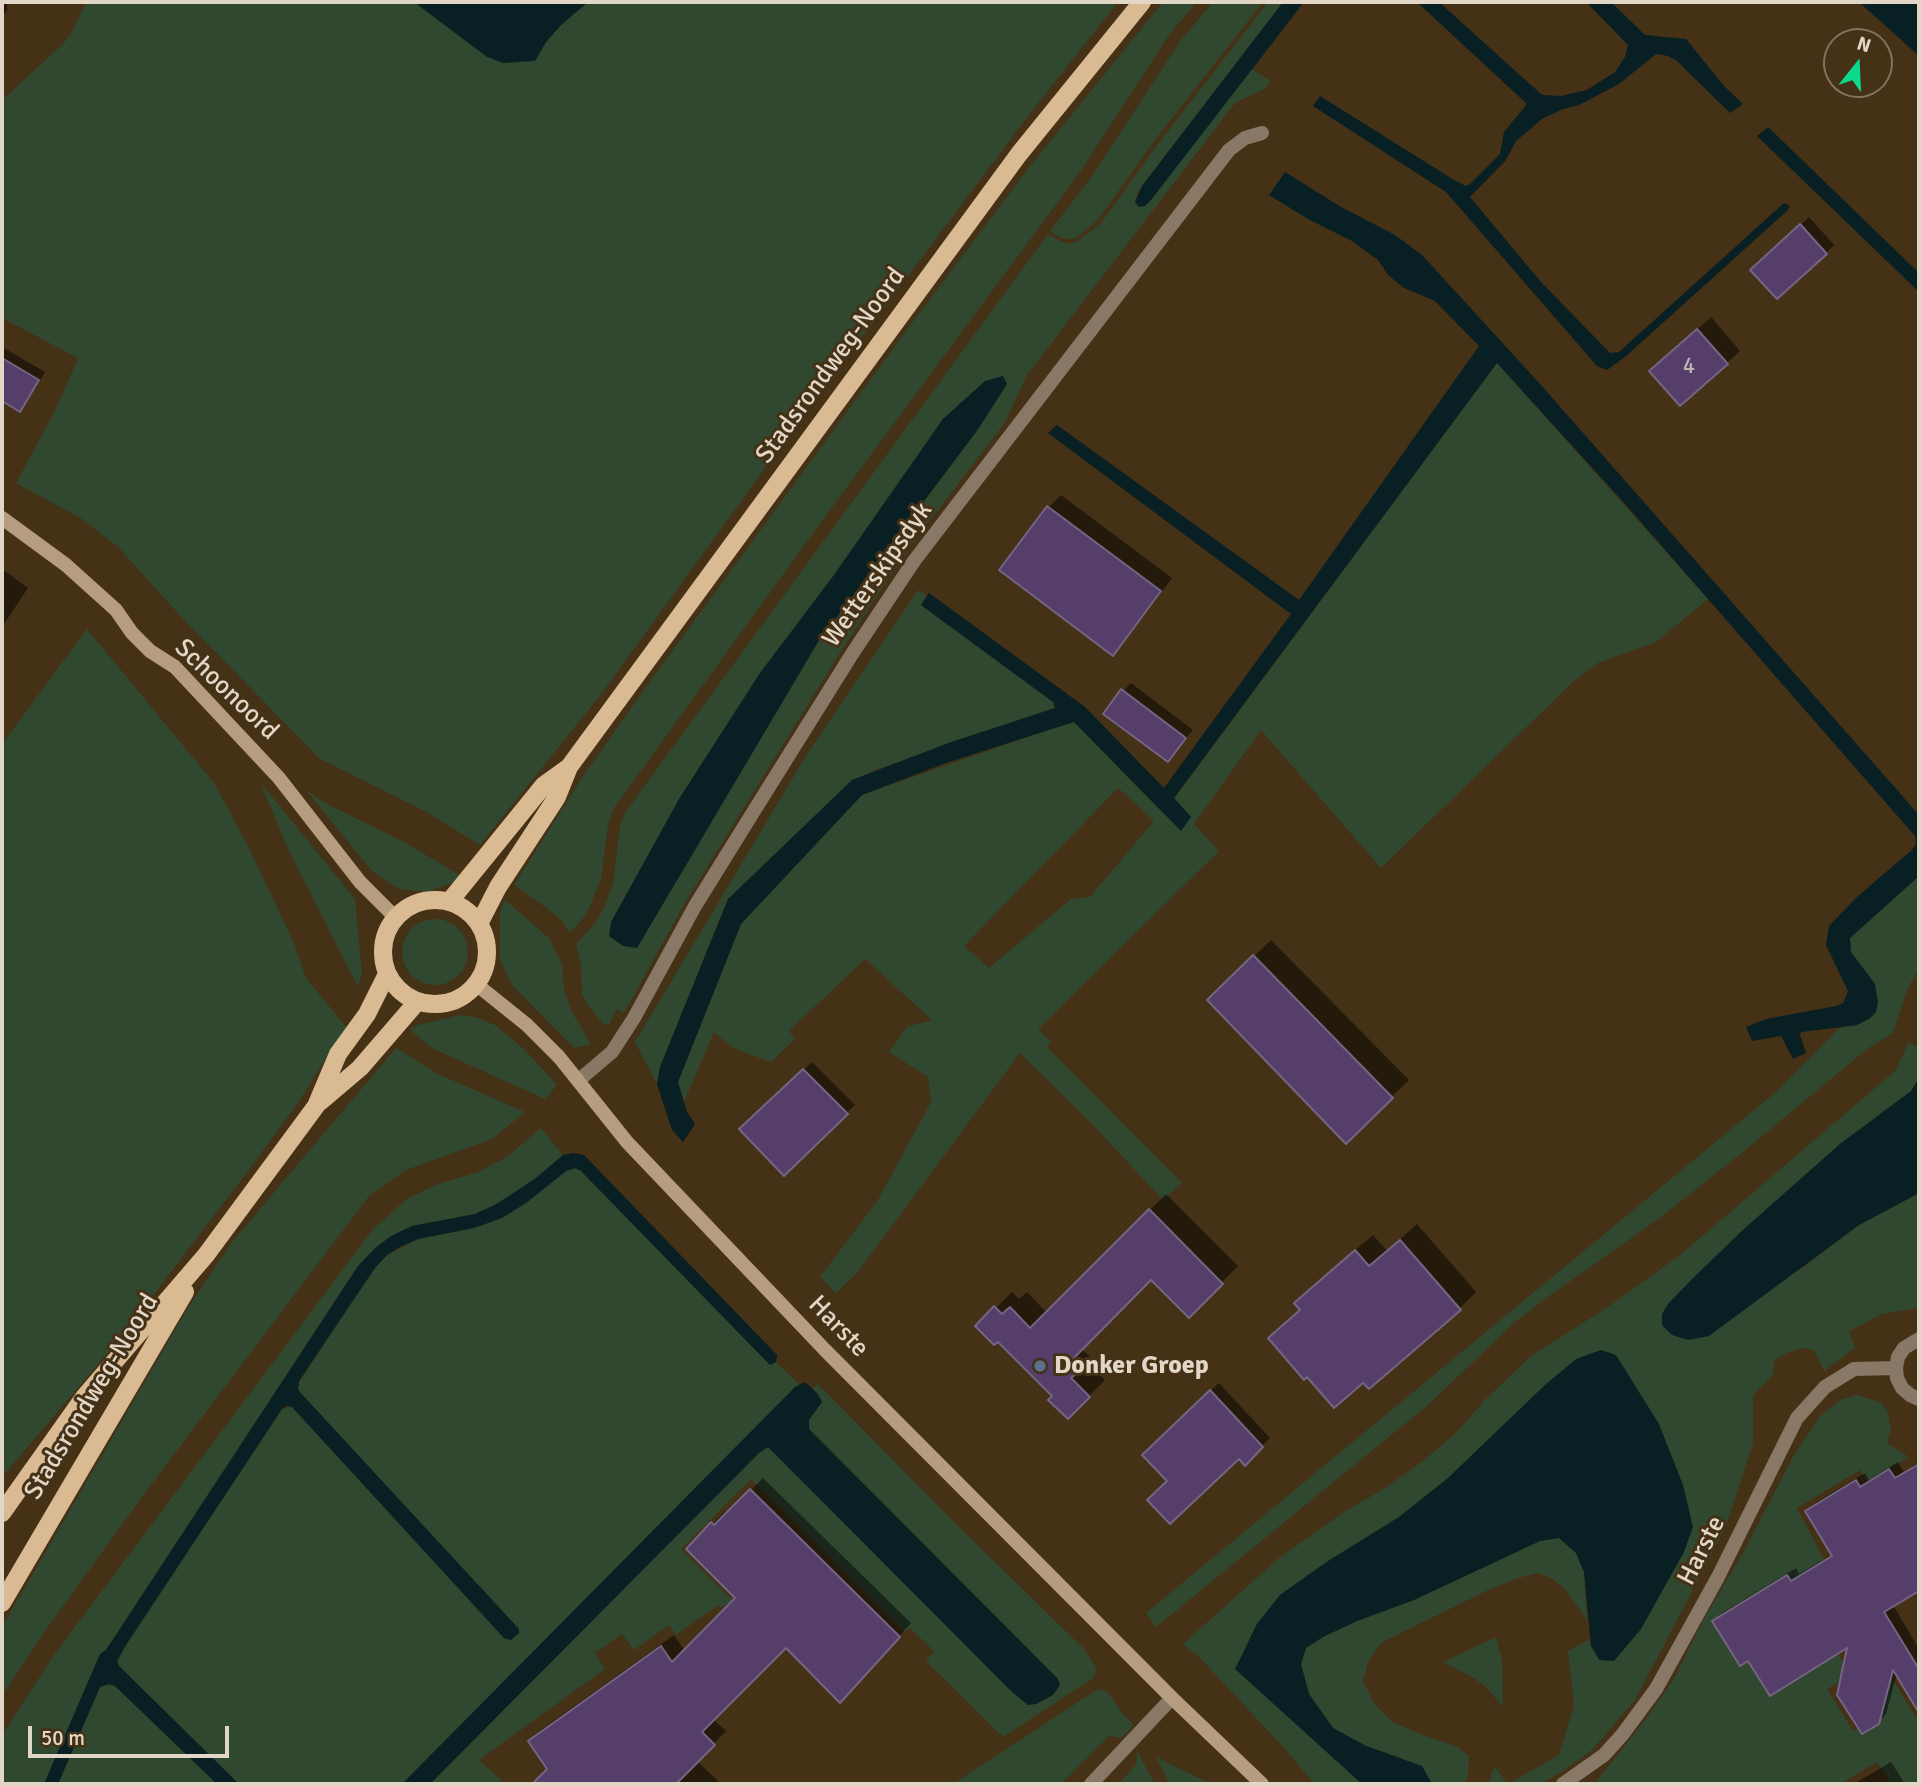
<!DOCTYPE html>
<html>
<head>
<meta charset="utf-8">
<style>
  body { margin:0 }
  #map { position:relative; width:1921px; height:1786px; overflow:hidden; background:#443116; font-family:Signika,sans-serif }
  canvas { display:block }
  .frame { position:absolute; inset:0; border:4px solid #e2d7c7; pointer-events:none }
  .north { position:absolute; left:1823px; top:28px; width:70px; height:70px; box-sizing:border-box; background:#443116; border:2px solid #83735d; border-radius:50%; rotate:18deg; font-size:19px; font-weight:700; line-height:28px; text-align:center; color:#e2d7c7 }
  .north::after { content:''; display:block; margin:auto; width:24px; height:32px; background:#0cd98a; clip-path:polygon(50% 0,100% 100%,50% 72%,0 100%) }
  .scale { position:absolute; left:28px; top:1726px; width:201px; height:32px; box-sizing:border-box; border:4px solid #e2d7c7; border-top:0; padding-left:9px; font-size:21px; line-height:24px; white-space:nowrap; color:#e2d7c7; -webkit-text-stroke:5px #443116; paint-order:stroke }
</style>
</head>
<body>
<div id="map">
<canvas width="1921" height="1786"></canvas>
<div class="frame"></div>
<div class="north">N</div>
<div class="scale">50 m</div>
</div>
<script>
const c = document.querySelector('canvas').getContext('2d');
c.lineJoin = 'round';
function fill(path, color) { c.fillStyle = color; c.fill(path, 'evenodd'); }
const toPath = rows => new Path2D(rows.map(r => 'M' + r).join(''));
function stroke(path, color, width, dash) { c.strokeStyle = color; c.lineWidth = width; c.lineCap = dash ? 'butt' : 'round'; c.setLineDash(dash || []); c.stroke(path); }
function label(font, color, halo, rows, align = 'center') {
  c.font = font + ' Signika,sans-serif'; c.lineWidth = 6; c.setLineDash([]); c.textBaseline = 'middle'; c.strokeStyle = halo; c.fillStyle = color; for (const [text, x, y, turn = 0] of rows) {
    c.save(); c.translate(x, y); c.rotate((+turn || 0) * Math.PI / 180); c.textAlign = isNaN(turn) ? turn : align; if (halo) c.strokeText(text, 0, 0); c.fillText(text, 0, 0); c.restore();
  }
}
fill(toPath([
  [86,2,414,2,535,61,546,42,561,25,588,2,1118,2,1028,116,800,420,602,693,480,845,425,811,319,758,186,622,118,547,82,519,16,483,57,407,78,358,2,318,2,100,63,44,72,32],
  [1163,2,1197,2,1171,32,1080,172,816,529,614,808,608,824,601,879,586,915,570,933,562,921,548,909,514,885,582,778,646,687,909,327,1031,165],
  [1213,2,1263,2,1154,141,1098,220,1076,238,1069,239,1061,238,1050,231,1090,179,1181,40],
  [1268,2,1283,2,1142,186,1136,195,1142,207,1251,69,1271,81,1264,89,1235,103,1027,375,1004,424,905,553,843,648,686,901,624,1013,617,1009,609,1024,604,1025,587,1004,582,994,581,966,576,944,596,922,605,905,613,883,620,826,624,814,1048,234,1060,241,1069,244,1078,241,1101,223,1158,144],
  [985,382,979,428,818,642,756,743,679,799,760,673,834,575,943,419],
  [1497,363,1708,599,1656,642,1598,663,1575,680,1381,868,1261,730,1194,824,1219,851,1038,1029,1051,1042,1047,1047,1182,1183,1163,1200,1092,1124,1020,1053,857,1273,836,1293,820,1277,878,1200,931,1102,928,1077,889,1052,907,1027,932,1020,865,959,789,1031,795,1039,771,1062,733,1048,714,1032,684,1102,678,1082,741,924,862,795,1070,722,1074,722,1161,811,1191,817,1174,799],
  [1118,788,1154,821,1090,897,1071,899,989,968,964,946],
  [918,590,926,596,921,605,1053,702,1054,708,872,771,728,899,660,1067,657,1084,635,1042,807,754],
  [87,629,214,783,246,842,294,943,306,978,346,1027,297,1104,248,1171,122,1336,2,1477,2,744],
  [260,782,355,899,362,974,358,987,288,849],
  [306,790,325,803,406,843,461,876,456,881,427,892,398,889,371,870],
  [1919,876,1919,968,1907,990,1893,1033,1867,1049,1743,1152,1657,1220,1549,1296,1514,1323,1428,1405,1156,1627,1146,1613,1776,1092,1839,1028,1857,1025,1875,984,1851,952,1850,938],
  [505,900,549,938,562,964,564,990,573,1014,591,1044,574,1048,512,985,500,960,500,912],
  '402 952a33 33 0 1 1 66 0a33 33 0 1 1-66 0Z',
  [459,1015,475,1017,495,1025,525,1050,557,1085,545,1099,432,1048,410,1030,414,1026],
  [1909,1042,1919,1048,1919,1078,1911,1091,1840,1144,1744,1229,1668,1304,1801,1269,1859,1225,1919,1193,1919,1308,1882,1314,1849,1331,1855,1348,1824,1371,1814,1350,1801,1348,1784,1354,1774,1361,1773,1375,1753,1395,1753,1443,1725,1529,1635,1700,1592,1750,1563,1771,1540,1784,1489,1784,1494,1766,1508,1784,1559,1755,1574,1706,1568,1651,1590,1639,1591,1646,1614,1660,1641,1629,1545,1385,1448,1478,1399,1517,1328,1561,1280,1595,1257,1624,1236,1669,1362,1784,1314,1784,1286,1750,1199,1657,1183,1644,1279,1558,1344,1512,1385,1488,1423,1461,1456,1433,1485,1400,1531,1356,1605,1309,1679,1256,1895,1071],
  [396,1048,440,1075,525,1112,492,1139,406,1170,369,1196,144,1494,45,1631,2,1696,2,1627,189,1306,233,1241],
  [541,1128,563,1155,536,1178,513,1195,475,1214,412,1226,358,1266,106,1650,100,1654,44,1784,2,1784,2,1735,54,1655,373,1229,408,1198,441,1183,479,1172,508,1156],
  [575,1168,581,1171,769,1364,776,1362,799,1384,402,1784,239,1784,119,1666,117,1661,126,1645,282,1409,292,1407,504,1638,510,1640,519,1633,519,1629,301,1394,297,1386,349,1306,375,1268,387,1255,418,1239,474,1228,502,1218,526,1203,566,1171],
  [818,1384,956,1524,1084,1649,1097,1669,1092,1679,1003,1737,926,1661,934,1651,910,1628,905,1632,751,1479,681,1549,732,1600,721,1608,718,1605,676,1635,669,1625,634,1650,622,1634,595,1653,605,1669,479,1760,501,1780,498,1784,430,1784,759,1453,768,1447,1036,1704,1053,1695,1060,1685,1058,1679,809,1429,809,1420,822,1402,812,1389],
  [1857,1395,1880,1402,1887,1410,1891,1429,1887,1443,1909,1457,1867,1481,1860,1470,1797,1508,1824,1560,1715,1627,1735,1659,1752,1649,1834,1646,1851,1675,1827,1689,1853,1731,1874,1718,1862,1699,1893,1680,1919,1722,1919,1784,1891,1784,1877,1762,1840,1784,1594,1784,1643,1723,1674,1679,1705,1617,1743,1553,1793,1457,1820,1416,1842,1399],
  [1559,1538,1576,1553,1584,1572,1587,1620,1564,1588,1551,1578,1538,1573,1518,1578,1486,1591,1381,1643,1368,1662,1363,1681,1374,1703,1392,1722,1423,1735,1456,1746,1469,1756,1468,1776,1464,1784,1429,1784,1431,1782,1399,1757,1366,1746,1333,1728,1309,1694,1301,1664,1306,1648,1323,1637,1357,1621,1414,1600,1540,1541],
  [1496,1637,1502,1660,1503,1707,1486,1687,1474,1678,1443,1662],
  [104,1684,115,1686,217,1784,58,1784,100,1687],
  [1098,1689,1108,1692,1122,1713,1134,1725,1121,1738,1109,1736,1061,1784,953,1784],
  [1137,1751,1155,1784,1118,1784,1136,1765],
  [1156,1756,1170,1764,1211,1784,1169,1784]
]), '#314830');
fill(toPath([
  [414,2,588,2,561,25,546,42,535,61,503,63,487,57],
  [1283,2,1304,2,1151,200,1145,206,1139,207,1135,202,1142,186],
  [1417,2,1439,2,1542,95,1561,96,1587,90,1615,72,1625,57,1628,45,1586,2,1611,2,1645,35,1686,39,1724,86,1743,104,1730,113,1677,61,1668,56,1656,54,1619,84,1579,105,1563,109,1542,119,1516,141,1506,160,1470,197,1541,282,1610,353,1619,352,1784,203,1790,206,1788,210,1625,357,1607,370,1597,366,1446,192,1313,106,1320,96,1454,180,1466,186,1470,184,1500,154,1504,132,1527,104],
  [1859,2,1919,2,1919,56],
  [1768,127,1919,273,1919,292,1757,136],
  [1285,172,1341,207,1395,235,1422,255,1540,384,1919,815,1919,876,1850,938,1851,952,1875,984,1878,1002,1876,1012,1869,1019,1857,1025,1801,1032,1800,1035,1806,1053,1793,1059,1781,1036,1752,1041,1746,1027,1766,1019,1836,1006,1843,1003,1848,991,1826,945,1829,926,1858,896,1912,850,1916,844,1915,836,1625,504,1497,363,1174,798,1191,817,1181,831,1074,722,946,763,862,795,741,924,678,1082,687,1112,695,1124,683,1142,672,1130,657,1084,660,1067,728,899,852,780,951,742,1055,708,1053,702,921,605,929,593,1085,707,1164,788,1291,614,1048,433,1057,425,1299,600,1479,346,1435,301,1404,288,1388,275,1378,260,1352,241,1308,219,1269,195],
  [1003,376,1007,384,979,428,818,642,637,948,623,946,609,936,611,922,679,799,760,673,834,575,943,419,985,381],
  [1919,1078,1919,1193,1859,1225,1709,1336,1688,1340,1672,1335,1662,1325,1662,1314,1668,1304,1693,1278,1744,1229,1840,1144,1911,1091],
  [573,1153,584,1155,777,1355,776,1362,770,1365,581,1171,575,1168,566,1171,526,1203,502,1218,474,1228,418,1239,400,1247,387,1255,375,1268,299,1381,298,1390,519,1629,519,1633,511,1640,504,1638,292,1407,287,1406,282,1409,126,1645,117,1661,119,1666,239,1784,217,1784,115,1686,109,1684,100,1687,58,1784,44,1784,100,1654,106,1650,358,1266,375,1248,391,1236,412,1226,475,1214,495,1205,536,1178,563,1155],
  [1601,1350,1616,1355,1659,1424,1683,1485,1693,1527,1684,1552,1641,1629,1614,1661,1599,1660,1591,1646,1584,1572,1576,1553,1559,1538,1540,1541,1414,1600,1357,1621,1323,1637,1306,1648,1301,1664,1309,1694,1333,1728,1366,1746,1422,1766,1431,1782,1429,1784,1362,1784,1235,1669,1257,1624,1280,1595,1328,1561,1399,1517,1448,1478,1545,1385,1576,1359],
  [805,1382,818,1394,822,1402,809,1420,809,1429,1058,1679,1060,1685,1053,1695,1036,1704,1028,1705,1012,1692,768,1447,759,1453,430,1784,402,1784,795,1387]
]), '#081f23');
fill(toPath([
  [2,2,7,2,7,11,2,16],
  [1809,217,1834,245,1826,253,1761,262],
  [1711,317,1740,351,1681,404,1664,359],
  [2,347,45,372,27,402,20,410,2,399],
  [1061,495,1172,578,1125,641,1112,653,1001,570,1049,507],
  [2,569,28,588,2,627],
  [1131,683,1193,730,1168,760,1123,691],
  [1271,940,1409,1080,1346,1141,1209,1000],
  [812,1062,855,1105,784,1173,742,1129],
  [1166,1194,1238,1266,1189,1315,1151,1278,1081,1348,1090,1357,1086,1361,1105,1380,1068,1417,1054,1396,998,1339,978,1326,1012,1292,1019,1299,1027,1292,1047,1313],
  [1417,1224,1476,1292,1459,1309,1363,1380,1307,1374,1270,1338,1301,1308,1313,1286,1373,1235,1387,1251],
  [1219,1383,1270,1438,1245,1463,1239,1457,1169,1480,1144,1455],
  [1898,1462,1904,1472,1919,1462,1919,1589,1893,1605,1919,1649,1919,1697,1913,1700,1897,1673,1886,1714,1878,1722,1850,1645,1749,1659,1714,1621,1722,1613,1796,1568,1799,1574,1833,1554,1807,1511,1815,1503,1865,1473,1869,1480],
  [763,1478,911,1623,852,1688,786,1646,713,1719,726,1731,697,1761,721,1784,534,1784,549,1769,530,1741,542,1729,674,1635,685,1651,738,1598,688,1549,725,1511,727,1514],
  [1891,1762,1905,1784,1854,1784]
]), '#0007');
const building = toPath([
  [1800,224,1827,254,1777,299,1750,270,1800,224],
  [1697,329,1728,364,1680,406,1649,371,1697,329],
  [2,358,39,380,20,412,2,401,2,358],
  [1047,506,1161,591,1113,656,999,570,1047,506],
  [1121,689,1186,738,1168,762,1103,714,1121,689],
  [1253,955,1393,1098,1346,1144,1207,1000,1253,955],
  [803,1069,848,1114,784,1176,739,1129,803,1069],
  [1149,1209,1223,1284,1189,1318,1151,1280,1067,1365,1076,1374,1071,1378,1090,1397,1068,1419,1048,1400,1052,1396,998,1342,994,1345,975,1326,994,1306,1002,1314,1010,1307,1030,1328,1149,1209],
  [1400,1240,1461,1310,1369,1389,1363,1383,1334,1408,1307,1377,1304,1380,1268,1338,1300,1310,1294,1303,1355,1250,1369,1266,1400,1240],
  [1210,1390,1263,1447,1245,1466,1239,1459,1170,1524,1147,1500,1167,1481,1142,1455,1210,1390],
  [1919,1464,1919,1591,1884,1612,1919,1669,1919,1713,1893,1670,1879,1724,1862,1734,1837,1695,1847,1648,1770,1696,1748,1661,1740,1666,1712,1621,1787,1575,1791,1581,1832,1556,1805,1511,1856,1480,1860,1487,1889,1469,1895,1478,1919,1464],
  [750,1489,900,1637,840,1703,786,1648,702,1732,715,1745,676,1784,532,1784,547,1769,528,1741,661,1646,672,1662,735,1598,686,1549,711,1522,714,1525,750,1489]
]);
fill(building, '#553e69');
stroke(building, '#746583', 2);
stroke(toPath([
  [579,1080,612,1052,634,1018,695,906,757,806,852,654,914,561,1229,150,1245,138,1262,133],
  [1919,1339,1904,1348,1898,1357,1896,1368,1897,1378,1902,1388,1910,1395,1919,1399],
  [1091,1784,1172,1698],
  [1563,1784,1604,1755,1622,1735,1656,1689,1718,1577,1797,1418,1825,1387,1854,1369,1896,1368]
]), '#887865', 14);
stroke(toPath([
  [2,518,66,565,116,610,132,633,150,651,175,667,279,778,360,882,396,918],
  [476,984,527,1025,559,1057,627,1142,825,1350,1172,1698,1262,1784]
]), '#b69d7f', 14);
stroke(toPath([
  '383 952a52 52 0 1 1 104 0a52 52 0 1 1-104 0Z',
  [449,902,544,785,569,767],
  [480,922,498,887,557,797,569,767,1019,154,1142,2],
  [320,1102,360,1068,417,1002],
  [2,1513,85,1396,206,1255,316,1106,338,1054,367,1014,387,974],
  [2,1603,185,1292]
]), '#daba93', 18);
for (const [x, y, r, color] of [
  [1040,1366,7,"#5c6f8a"]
]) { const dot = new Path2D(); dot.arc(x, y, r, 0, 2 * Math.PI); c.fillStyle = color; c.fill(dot); stroke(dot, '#443116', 2.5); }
label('23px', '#bfb1b0', null, [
  ["4",1689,367]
]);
label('26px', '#e2d7c7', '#443116', [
  ["Stadsrondweg-Noord",831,366,-54],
  ["Wetterskipsdyk",878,575,-55],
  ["Schoonoord",226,690,44],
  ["Harste",838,1327,46],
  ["Stadsrondweg-Noord",92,1397,-59],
  ["Harste",1702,1551,-63]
]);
label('bold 26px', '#e2d7c7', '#443116', [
  ["Donker Groep",1054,1366]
], 'left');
</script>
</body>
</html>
